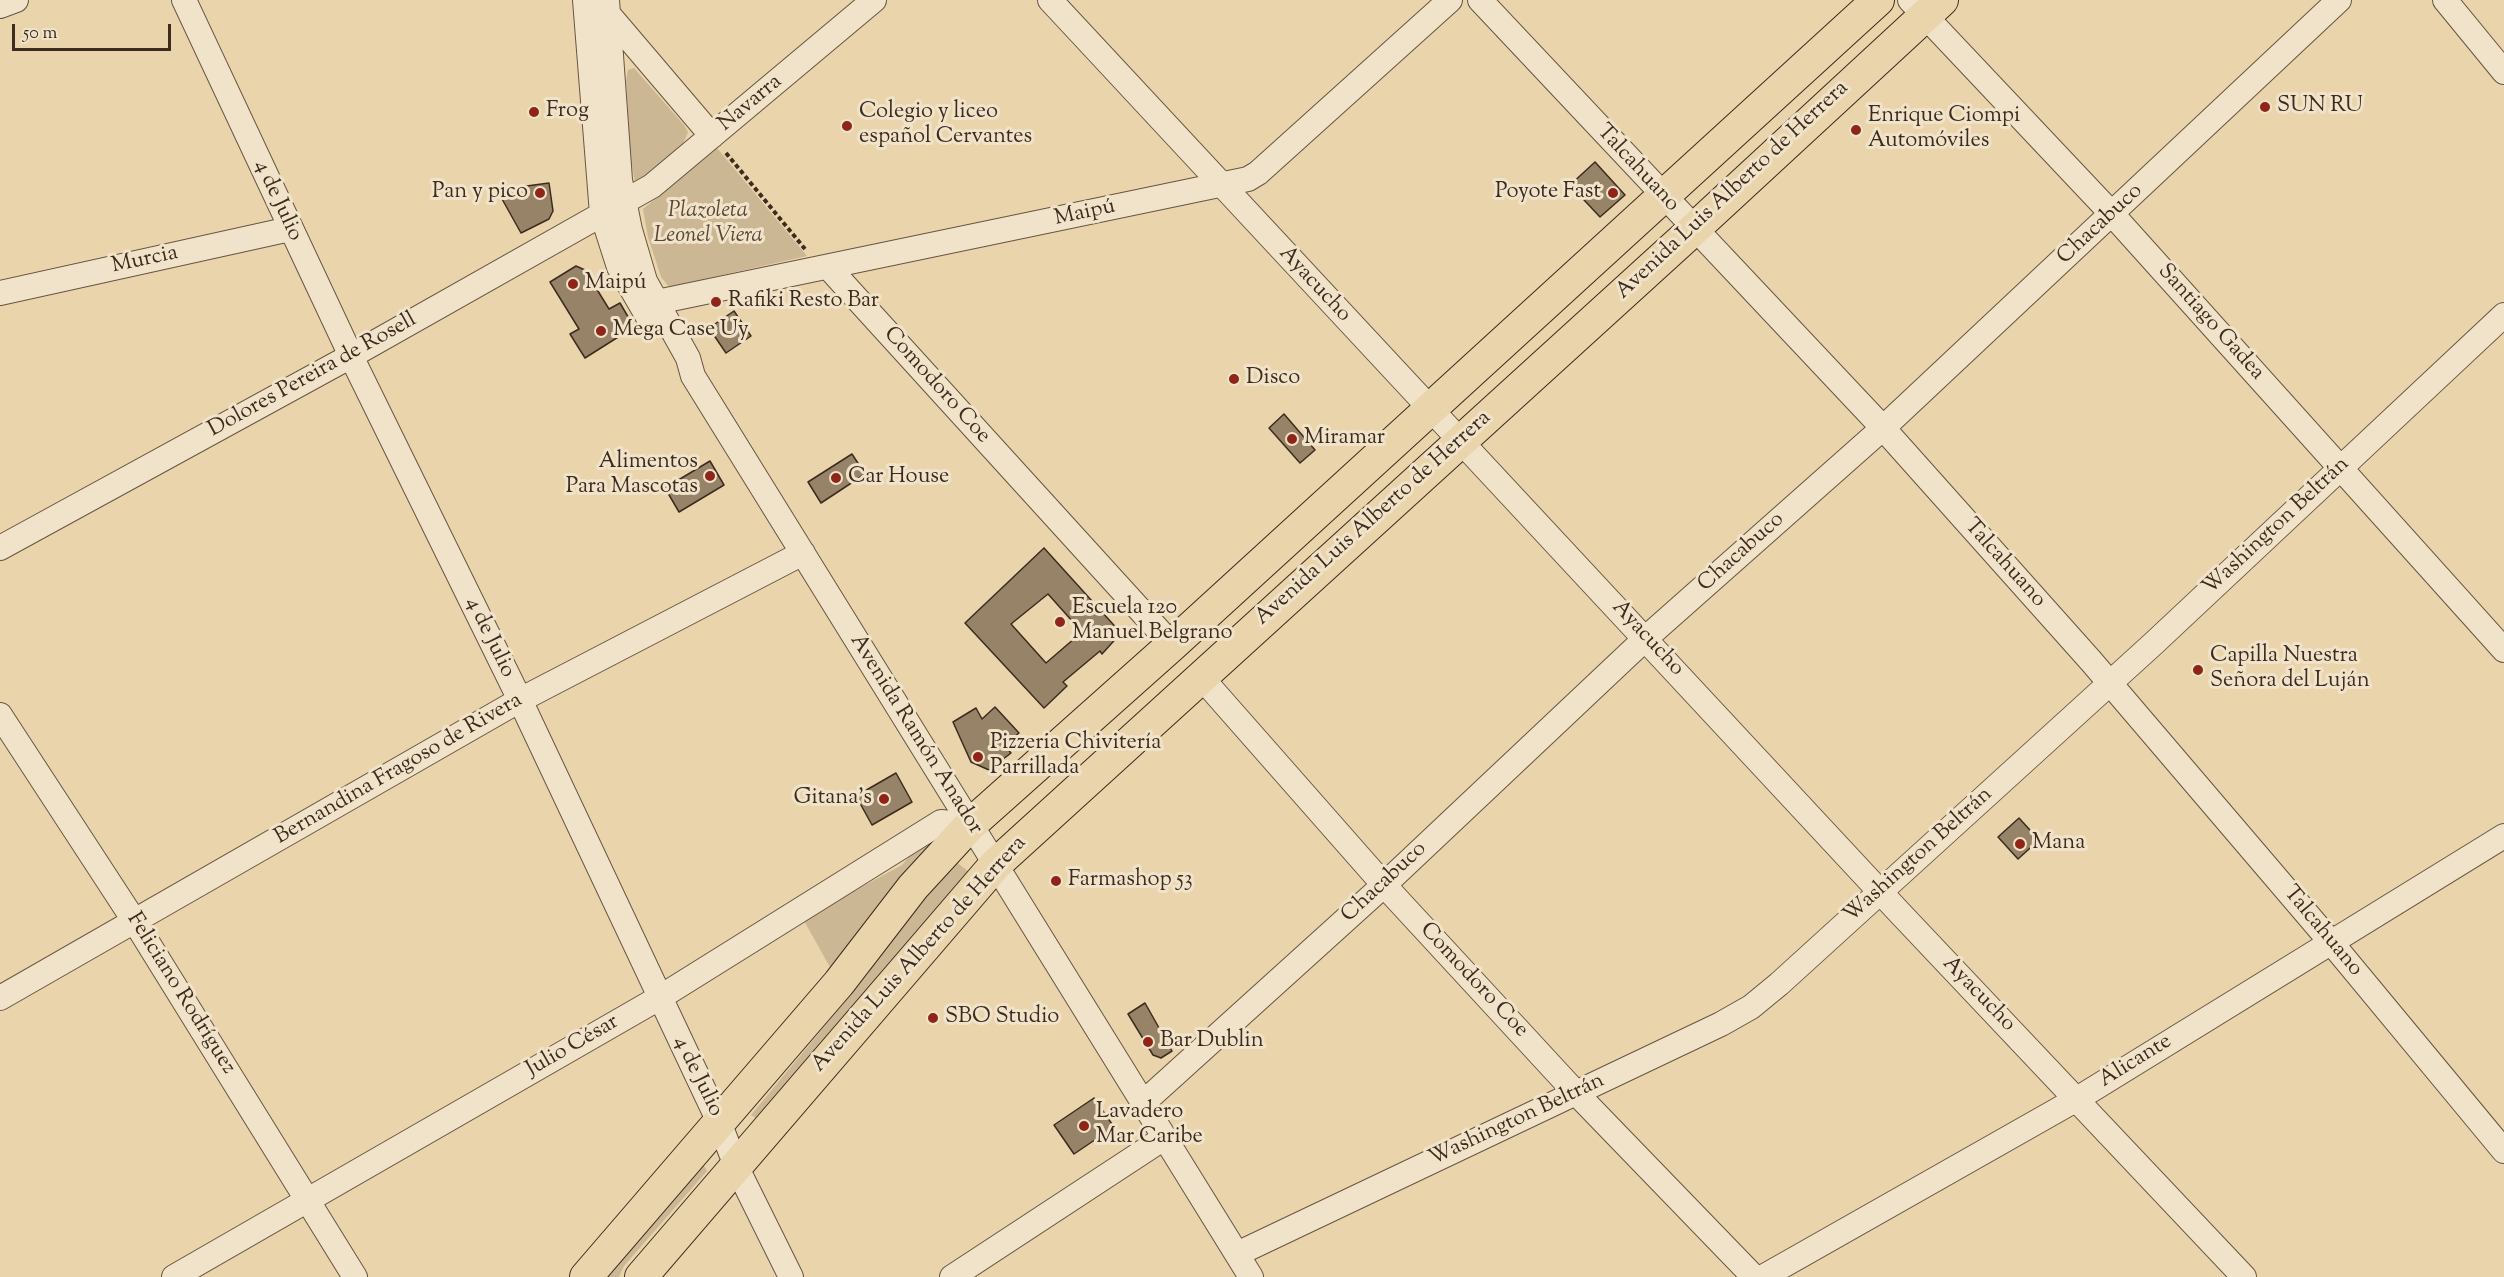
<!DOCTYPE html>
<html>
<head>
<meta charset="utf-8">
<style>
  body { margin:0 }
  #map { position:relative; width:2504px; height:1277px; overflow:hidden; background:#e9d4ac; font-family:"Sorts Mill Goudy",serif }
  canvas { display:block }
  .scale { position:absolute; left:12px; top:24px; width:159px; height:27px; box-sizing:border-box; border:3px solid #3c2b1e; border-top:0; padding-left:8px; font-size:18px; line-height:21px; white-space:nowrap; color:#3c2b1e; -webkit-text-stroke:4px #f1e3c9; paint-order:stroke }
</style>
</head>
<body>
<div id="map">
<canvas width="2504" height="1277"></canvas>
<div class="scale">50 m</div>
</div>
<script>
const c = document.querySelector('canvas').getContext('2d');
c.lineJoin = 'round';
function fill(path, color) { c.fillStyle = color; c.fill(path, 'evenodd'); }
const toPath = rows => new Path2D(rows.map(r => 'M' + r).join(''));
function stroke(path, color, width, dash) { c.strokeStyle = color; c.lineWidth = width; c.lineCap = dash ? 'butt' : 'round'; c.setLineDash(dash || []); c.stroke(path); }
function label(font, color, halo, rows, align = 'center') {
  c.font = font + ' "Sorts Mill Goudy",serif'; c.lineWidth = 6; c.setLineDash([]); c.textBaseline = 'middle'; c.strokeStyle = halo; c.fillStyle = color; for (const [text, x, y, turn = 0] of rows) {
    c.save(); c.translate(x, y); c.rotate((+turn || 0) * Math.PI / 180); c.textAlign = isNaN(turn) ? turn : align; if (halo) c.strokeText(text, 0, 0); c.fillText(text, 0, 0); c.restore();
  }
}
fill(toPath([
  [634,68,684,125,688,132,683,144,640,181,635,182,631,162,626,82,628,70],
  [717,148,807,256,669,287,661,277,648,237,643,209],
  [937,837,831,969,803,919,902,865,915,850],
  [950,857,969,872,762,1122,751,1115,868,974,887,937],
  [701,1161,707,1171,624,1266,619,1277,601,1277]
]), '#ccb794');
const building = toPath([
  [1595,162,1625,195,1600,217,1570,185,1595,162],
  [549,183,553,211,549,219,521,233,497,190,549,183],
  [576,266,585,270,609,309,620,303,634,327,585,358,570,334,579,329,550,282,576,266],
  [734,311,751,336,726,353,709,328,734,311],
  [1284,414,1315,450,1300,463,1269,428,1284,414],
  [852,454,865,474,821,503,808,482,852,454],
  [710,461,724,485,679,512,665,488,710,461],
  [1044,548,1121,633,1102,654,1100,651,1063,682,1067,686,1044,708,965,623,1044,548],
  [1048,594,1082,632,1046,663,1011,624,1048,594],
  [995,707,1019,733,1004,745,1011,753,989,770,971,762,953,722,976,708,982,719,995,707],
  [896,773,912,802,872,825,856,796,896,773],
  [2019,818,2039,840,2018,859,1998,837,2019,818],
  [1145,1003,1172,1051,1161,1058,1153,1055,1128,1014,1145,1003],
  [1094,1098,1114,1127,1074,1154,1054,1125,1094,1098]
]);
fill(building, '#968368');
stroke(building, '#3c2b1e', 1.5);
const minor = toPath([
  [184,0,351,356,520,700,719,1122,736,1166,791,1277],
  [585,0,602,214,619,267,652,324],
  [607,0,620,180,630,230,645,281,688,358,693,376,1251,1277],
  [1050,0,1898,911,2244,1277],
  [1480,0,1883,428,2091,661,2330,941,2504,1151],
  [1910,0,2112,214,2504,650],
  [2445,0,2504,72],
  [0,6,16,0],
  [609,15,712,136],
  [829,268,1172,645],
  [0,293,290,229],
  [657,302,1248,179,1258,173,1450,0],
  [0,548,351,356,652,186,874,0],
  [1201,677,1384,885,1576,1093,1754,1277],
  [0,715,135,922,355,1277],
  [0,998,520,700,803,553],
  [1143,1103,1384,885,1646,638,1883,428,2339,0],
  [1237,1254,1721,1024,1751,1007,1779,984,2153,644,2504,315],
  [174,1277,659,998,941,822,970,825],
  [952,1277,1164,1138],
  [1763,1277,2077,1099,2504,836]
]);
const major = toPath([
  [586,1277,839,983,913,887,970,825,1172,645,1878,0],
  [641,1277,995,865,1693,230,1942,0]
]);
stroke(minor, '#675542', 26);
stroke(major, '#3c2b1e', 34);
stroke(toPath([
  [726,153,805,249]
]), '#3c2b1e', 4, [4.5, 3]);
stroke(minor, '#f1e3c9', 24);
stroke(major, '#e9d4ac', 32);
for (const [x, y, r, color] of [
  [2265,107,6,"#8f2418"],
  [534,112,6,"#8f2418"],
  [847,126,6,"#8f2418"],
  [1856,130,6,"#8f2418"],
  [540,193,6,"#8f2418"],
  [1613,193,6,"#8f2418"],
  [573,284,6,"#8f2418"],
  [716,302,6,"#8f2418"],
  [601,331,6,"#8f2418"],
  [1234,379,6,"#8f2418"],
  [1292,439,6,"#8f2418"],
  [710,476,6,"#8f2418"],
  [836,478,6,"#8f2418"],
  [1060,622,6,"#8f2418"],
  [2198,670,6,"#8f2418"],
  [978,757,6,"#8f2418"],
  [884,799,6,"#8f2418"],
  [2020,844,6,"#8f2418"],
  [1056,881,6,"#8f2418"],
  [933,1018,6,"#8f2418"],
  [1148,1042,6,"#8f2418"],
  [1084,1126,6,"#8f2418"]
]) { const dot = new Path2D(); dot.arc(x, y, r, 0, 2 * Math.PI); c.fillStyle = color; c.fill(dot); stroke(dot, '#f1e3c9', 2); }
label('22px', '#3c2b1e', '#f1e3c9', [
  ["Navarra",751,104,-40],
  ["Talcahuano",1637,169,47],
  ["Avenida Luis Alberto de Herrera",1733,191,-43],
  ["4 de Julio",277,201,65],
  ["Maipú",1085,214,-12],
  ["Chacabuco",2101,225,-43],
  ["Murcia",145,261,-12],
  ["Ayacucho",1314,285,47],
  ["Santiago Gadea",2210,323,48],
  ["Dolores Pereira de Rosell",313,376,-29],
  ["Comodoro Coe",936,386,48],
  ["Avenida Luis Alberto de Herrera",1374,519,-42],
  ["Washington Beltrán",2277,527,-43],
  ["Chacabuco",1742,553,-42],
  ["Talcahuano",2004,564,48],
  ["4 de Julio",489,638,64],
  ["Ayacucho",1647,639,47],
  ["Avenida Ramón Anador",915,735,58],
  ["Bernandina Fragoso de Rivera",399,770,-30],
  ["Washington Beltrán",1919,856,-42],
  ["Chacabuco",1385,883,-43],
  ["Talcahuano",2322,932,50],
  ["Avenida Luis Alberto de Herrera",920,955,-48],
  ["Comodoro Coe",1473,981,47],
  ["Feliciano Rodríguez",180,994,58],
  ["Ayacucho",1978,995,46],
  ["Julio César",573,1047,-30],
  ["Alicante",2136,1062,-32],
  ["4 de Julio",697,1077,64],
  ["Washington Beltrán",1517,1121,-25]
]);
label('22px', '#3c2b1e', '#f1e3c9', [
  ["SUN RU",2277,107],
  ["Frog",546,112],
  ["Colegio y liceo",859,113],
  ["español Cervantes",859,138],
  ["Enrique Ciompi",1868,117],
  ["Automóviles",1868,142],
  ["Pan y pico",528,193,"right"],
  ["Poyote Fast",1601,193,"right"],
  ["Maipú",585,284],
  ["Rafiki Resto Bar",728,302],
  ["Mega Case Uy",613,331],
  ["Disco",1246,379],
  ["Miramar",1304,439],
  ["Alimentos",698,463,"right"],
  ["Para Mascotas",698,488,"right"],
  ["Car House",848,478],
  ["Escuela 120",1072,609],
  ["Manuel Belgrano",1072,634],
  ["Capilla Nuestra",2210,657],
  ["Señora del Luján",2210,682],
  ["Pizzeria Chivitería",990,744],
  ["Parrillada",990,769],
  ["Gitana's",872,799,"right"],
  ["Mana",2032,844],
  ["Farmashop 53",1068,881],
  ["SBO Studio",945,1018],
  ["Bar Dublin",1160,1042],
  ["Lavadero",1096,1113],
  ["Mar Caribe",1096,1138]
], 'left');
label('italic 22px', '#594736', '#f1e3c9', [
  ["Plazoleta",708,212],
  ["Leonel Viera",708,237]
]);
</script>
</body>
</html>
